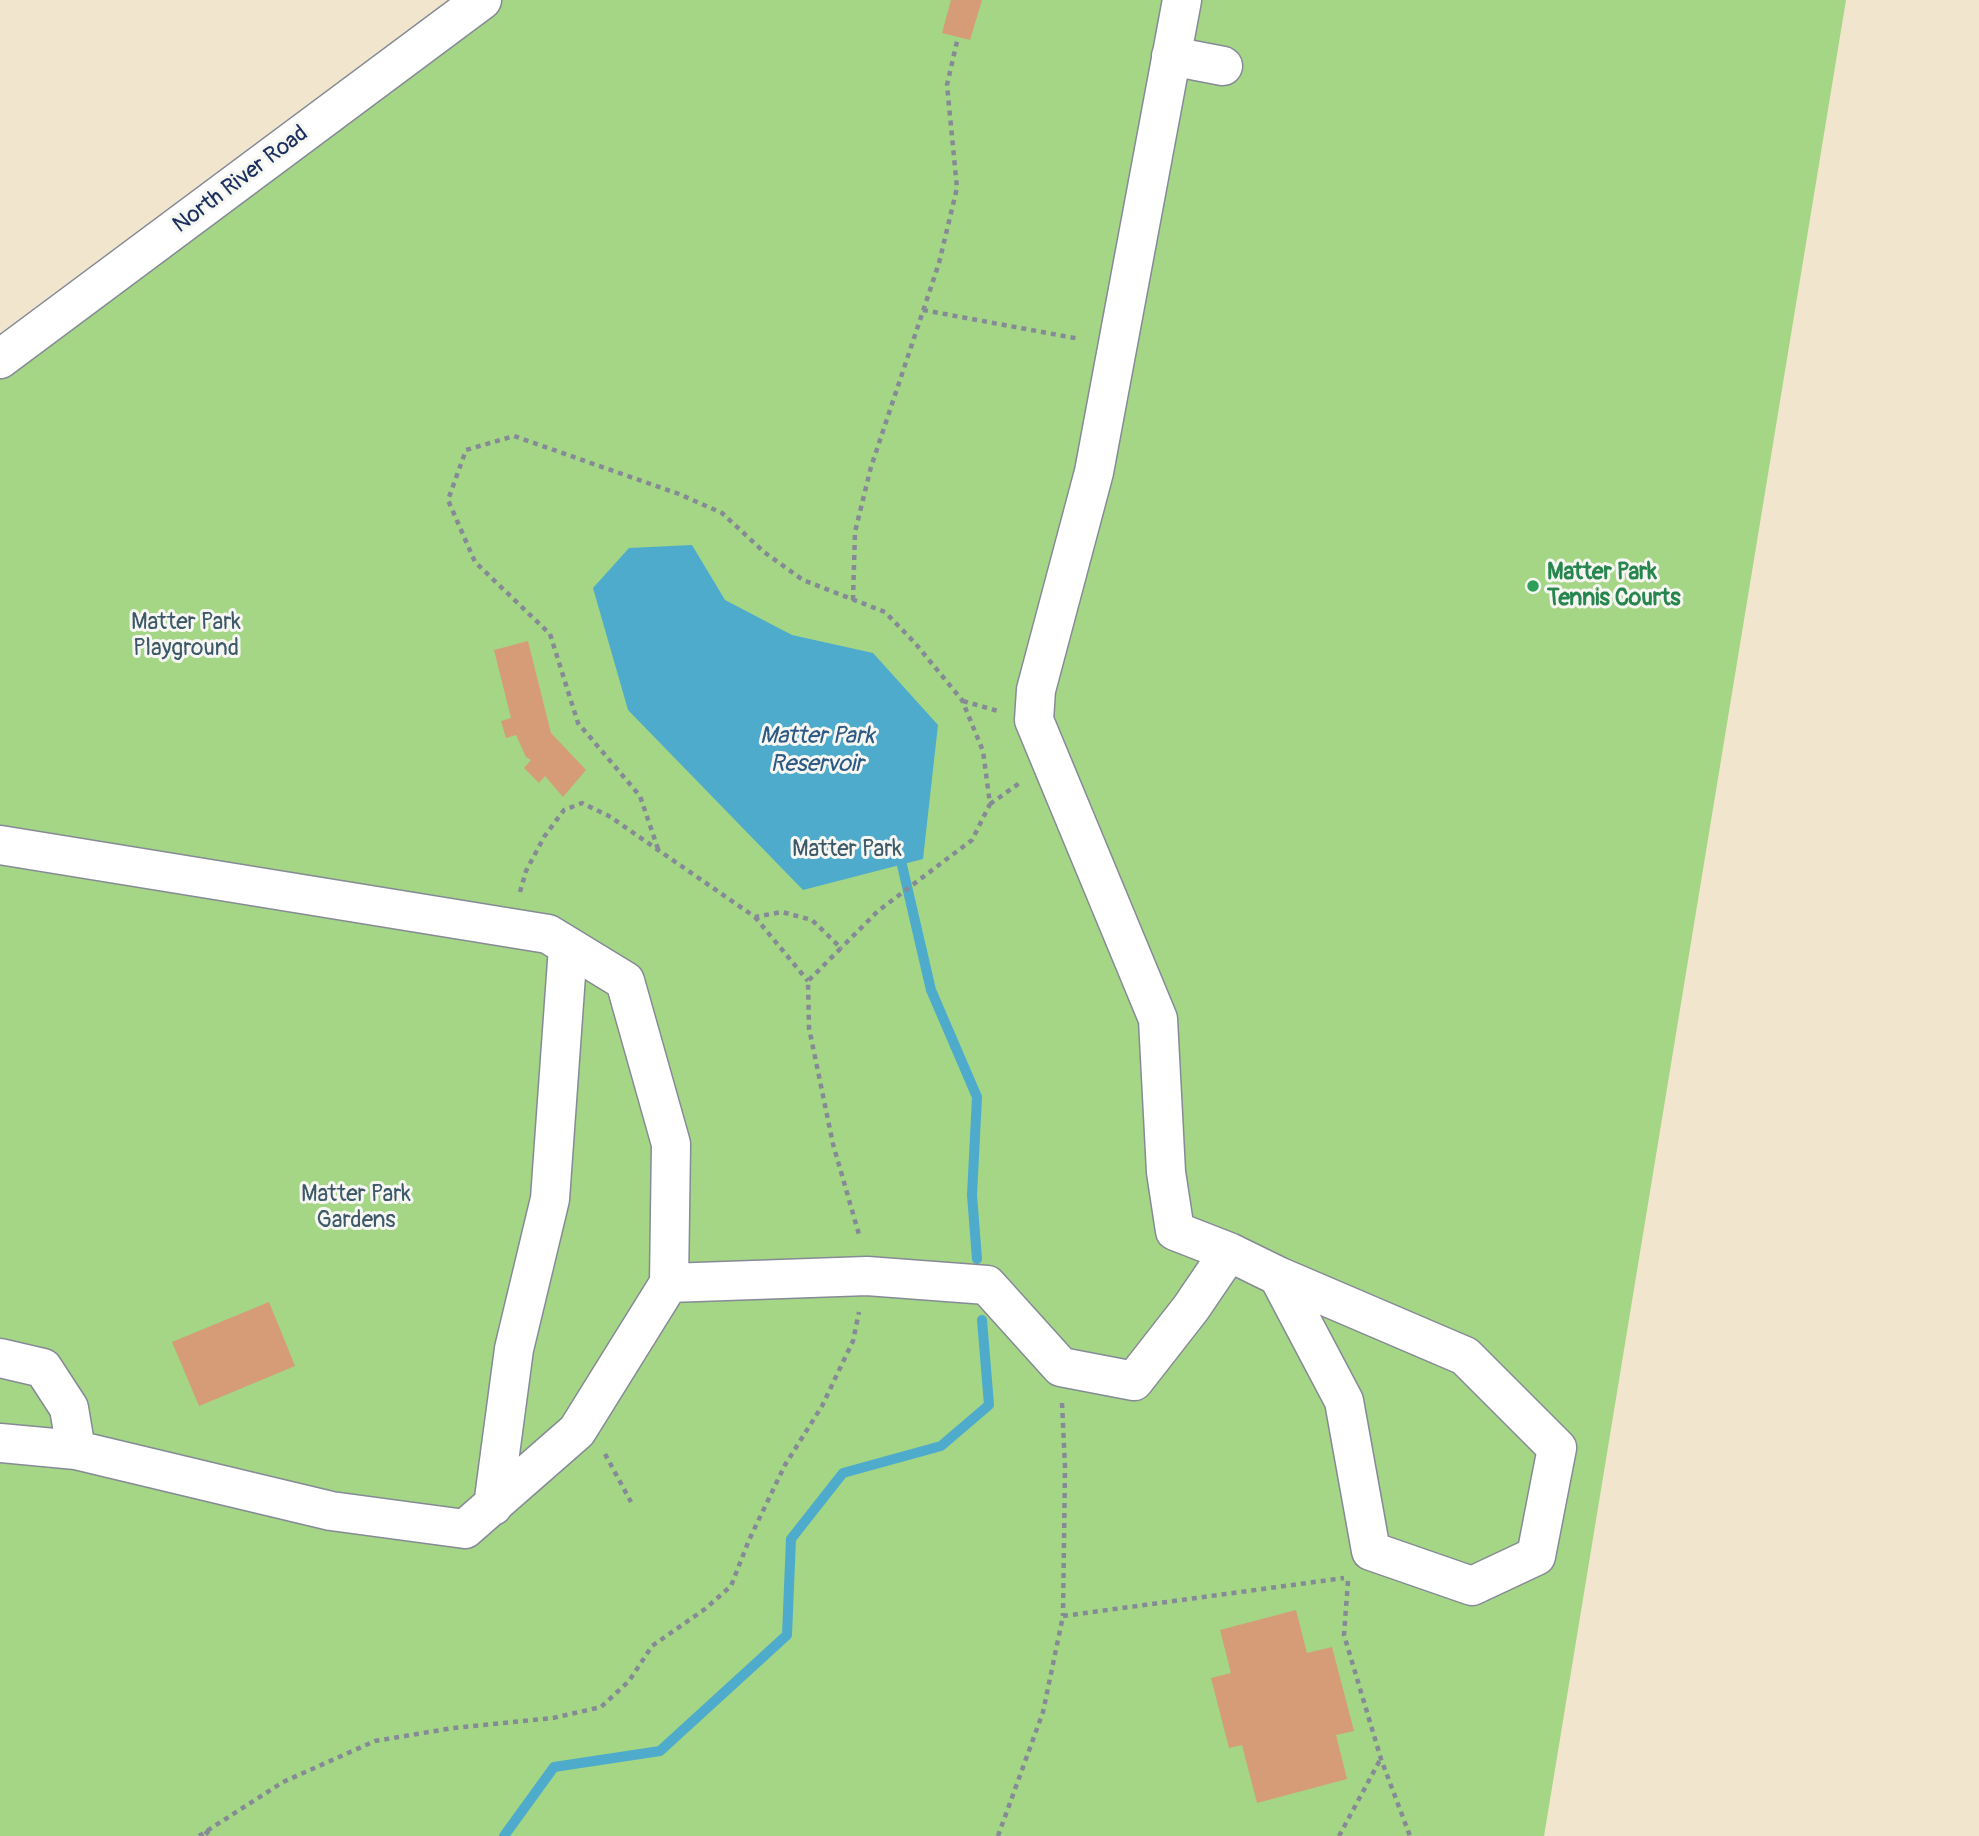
<!DOCTYPE html>
<html>
<head>
<meta charset="utf-8">
<style>
  body { margin:0 }
  canvas { display:block; background:#f1e5cd }
</style>
</head>
<body>
<canvas width="1979" height="1836"></canvas>
<script>
const c = document.querySelector('canvas').getContext('2d');
c.lineJoin = 'round';
function fill(path, color) { c.fillStyle = color; c.fill(path, 'evenodd'); }
const toPath = rows => new Path2D(rows.map(r => 'M' + r).join(''));
function stroke(path, color, width, dash) { c.strokeStyle = color; c.lineWidth = width; c.lineCap = dash ? 'butt' : 'round'; c.setLineDash(dash || []); c.stroke(path); }
function label(font, color, halo, rows, align = 'center') {
  c.font = font + ' Pangolin,sans-serif'; c.lineWidth = 6; c.setLineDash([]); c.textBaseline = 'middle'; c.strokeStyle = halo; c.fillStyle = color; for (const [text, x, y, turn = 0] of rows) {
    c.save(); c.translate(x, y); c.rotate((+turn || 0) * Math.PI / 180); c.textAlign = isNaN(turn) ? turn : align; if (halo) c.strokeText(text, 0, 0); c.fillText(text, 0, 0); c.restore();
  }
}
fill(toPath([
  [480,0,1846,0,1544,1836,0,1836,0,357]
]), '#a4d685');
fill(toPath([
  [692,545,725,600,792,635,873,653,938,725,923,859,803,890,628,710,593,588,629,548]
]), '#4eabcc');
stroke(toPath([
  [902,865,931,990,977,1097,972,1195,977,1259],
  [504,1836,554,1767,660,1751,787,1635,791,1539,843,1473,941,1446,989,1405,982,1320]
]), '#4eabcc', 10);
fill(toPath([
  [951,0,982,0,970,40,942,33],
  [528,641,551,733,586,770,563,797,545,776,539,783,524,768,531,760,526,757,516,735,506,738,501,721,511,718,494,650],
  [269,1302,295,1366,199,1406,172,1342],
  [1296,1610,1307,1653,1332,1647,1354,1731,1336,1735,1347,1779,1257,1803,1242,1745,1229,1748,1211,1678,1231,1673,1220,1630]
]), '#d59c77');
const minor = toPath([
  [1182,0,1094,472,1036,690,1034,720,1158,1019,1166,1172,1175,1231,1229,1252,1278,1276,1465,1356,1557,1448,1536,1556,1472,1586,1371,1551,1344,1401,1278,1276],
  [1171,56,1223,66],
  [0,359,482,0],
  [0,845,548,934,625,981,671,1144,669,1283,577,1431,465,1529,331,1511,76,1450,0,1443],
  [669,1283,867,1276,987,1285,1061,1367,1134,1381,1191,1308,1229,1252],
  [0,1358,43,1368,69,1408,76,1450],
  [493,1506,514,1349,550,1199,568,947]
]);
stroke(minor, '#868a96', 41);
stroke(toPath([
  [923,310,1080,339],
  [853,600,855,532,871,467,939,263,957,188,947,85,958,37],
  [963,701,998,711],
  [990,804,1021,782],
  [658,849,640,796,578,723,550,634,475,562,448,500,466,450,514,436,679,494,722,513,764,552,803,580,885,612,915,643,962,700,983,751,990,804,972,840,878,911,841,948],
  [520,892,526,871,544,837,564,810,582,803,609,816,755,917,782,912,812,920,841,948,808,981,809,1028,833,1144,860,1238],
  [755,917,808,981],
  [1062,1403,1065,1467,1063,1616],
  [605,1454,631,1502],
  [1348,1581,1344,1635,1381,1759,1410,1836],
  [205,1831,211,1836],
  [199,1836,283,1782,375,1741,453,1728,553,1718,601,1707,629,1681,652,1646,705,1609,731,1586,749,1540,785,1465,822,1406,853,1341,859,1312],
  [998,1836,1043,1712,1063,1616,1344,1578],
  [1339,1836,1380,1760]
]), '#868a96', 4.5, [5, 5]);
stroke(minor, '#fff', 38);
for (const [x, y, r, color] of [
  [1533,586,7,"#2e9e5b"]
]) { const dot = new Path2D(); dot.arc(x, y, r, 0, 2 * Math.PI); c.fillStyle = color; c.fill(dot); stroke(dot, '#f6f6f2', 2.5); }
label('23px', '#1b2f5e', '#f6f6f2', [
  ["North River Road",241,180,-37]
]);
label('bold 23px', '#27864d', '#f6f6f2', [
  ["Matter Park",1547,573],
  ["Tennis Courts",1547,599]
], 'left');
label('23px', '#3d5968', '#f6f6f2', [
  ["Matter Park",186,623],
  ["Playground",186,649],
  ["Matter Park",847,850],
  ["Matter Park",356,1195],
  ["Gardens",356,1221]
]);
label('italic 24px', '#2d5a84', '#f6f6f2', [
  ["Matter Park",817,737],
  ["Reservoir",817,765]
]);
</script>
</body>
</html>
